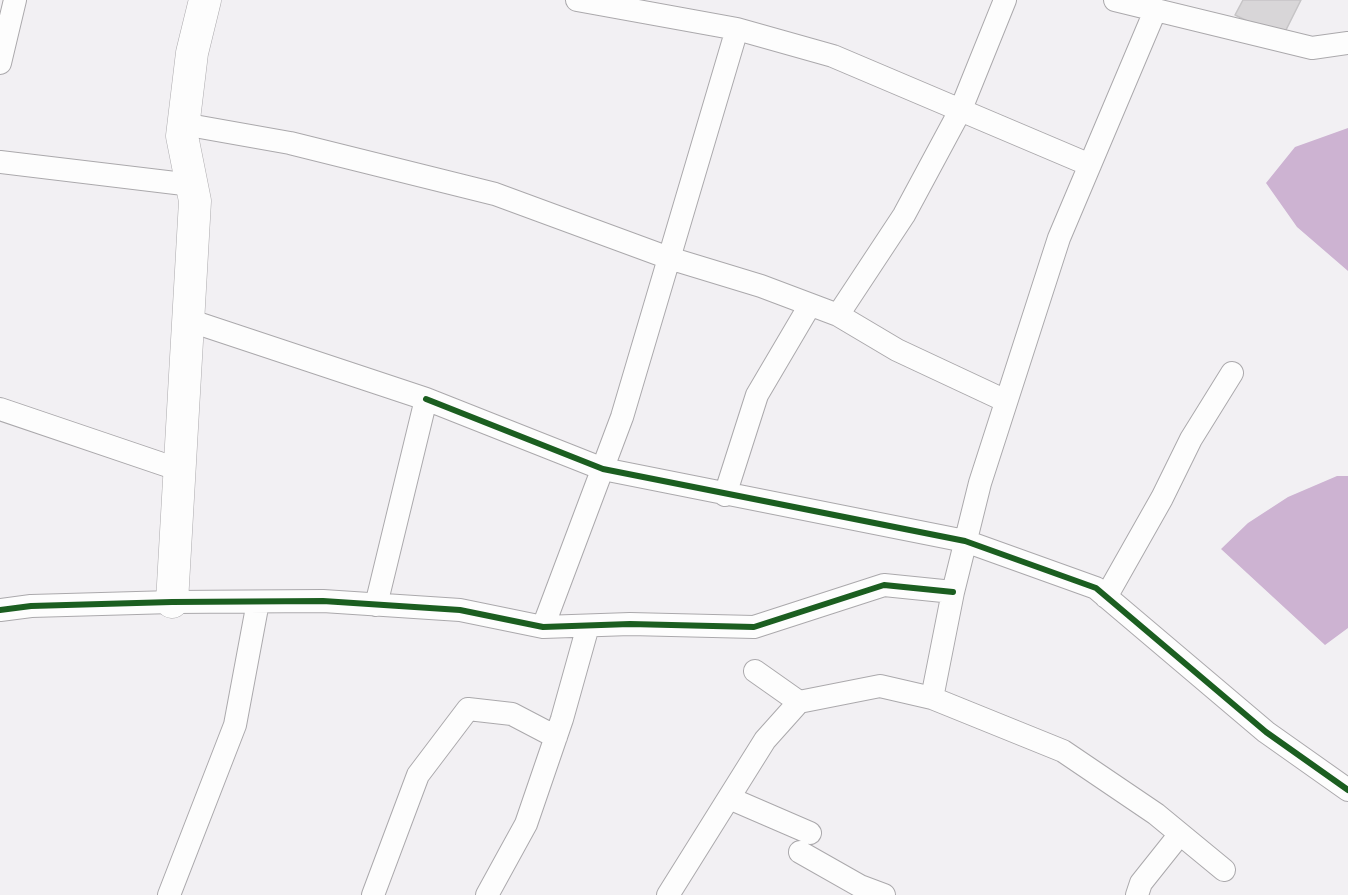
<!DOCTYPE html>
<html>
<head>
<meta charset="utf-8">
<style>
  body { margin:0 }
  canvas { display:block; background:#f2f0f3 }
</style>
</head>
<body>
<canvas width="1348" height="895"></canvas>
<script>
const c = document.querySelector('canvas').getContext('2d');
c.lineJoin = 'round';
function fill(path, color) { c.fillStyle = color; c.fill(path, 'evenodd'); }
const toPath = rows => new Path2D(rows.map(r => 'M' + r).join(''));
function stroke(path, color, width, dash) { c.strokeStyle = color; c.lineWidth = width; c.lineCap = dash ? 'butt' : 'round'; c.setLineDash(dash || []); c.stroke(path); }
fill(toPath([
  [1348,128,1348,271,1297,227,1266,183,1295,147],
  [1337,476,1348,476,1348,628,1325,645,1221,549,1248,523,1288,497]
]), '#cdb3d2');
const building = toPath([
  [1243,0,1301,0,1282,38,1235,15,1243,0]
]);
fill(building, '#d8d6d8');
stroke(building, '#c6c4c6', 1.5);
const street = toPath([
  [577,0,737,29,833,56,1090,165],
  [1115,0,1312,48,1348,43],
  [0,63,15,0],
  [183,124,290,143,495,194,669,258,761,286,838,315,897,350,1006,401],
  [0,162,192,185],
  [838,315,904,215,961,109,1005,0],
  [188,320,426,399,376,605],
  [426,399,603,469,965,541,1096,588,1266,732,1348,790],
  [0,409,180,470],
  [725,495,757,395,810,305],
  [1106,597,1162,498,1191,439,1232,373],
  [0,610,31,606,172,602,323,601,460,610,543,627,630,624,754,627,884,585,953,592],
  [543,627,622,417,737,29],
  [755,671,799,702],
  [932,698,953,592,980,483,1059,238,1155,11],
  [729,798,810,833],
  [800,852,860,886,884,895],
  [169,895,235,725,258,602],
  [373,895,418,775,468,709,512,714,556,737],
  [487,895,526,824,562,719,588,626],
  [668,895,765,740,799,702,880,686,932,698,1063,751,1156,814,1224,870],
  [1137,895,1141,883,1180,834]
]);
const secondary = toPath([
  [172,602,195,201,182,136,192,53,205,0]
]);
stroke(street, '#aba9ac', 24);
stroke(secondary, '#aba9ac', 33);
stroke(street, '#fdfdfd', 22);
stroke(secondary, '#fdfdfd', 32);
stroke(toPath([
  [426,399,603,469,965,541,1096,588,1266,732,1348,790],
  [0,610,31,606,172,602,323,601,460,610,543,627,630,624,754,627,884,585,953,592]
]), '#1b5e20', 6);
</script>
</body>
</html>
